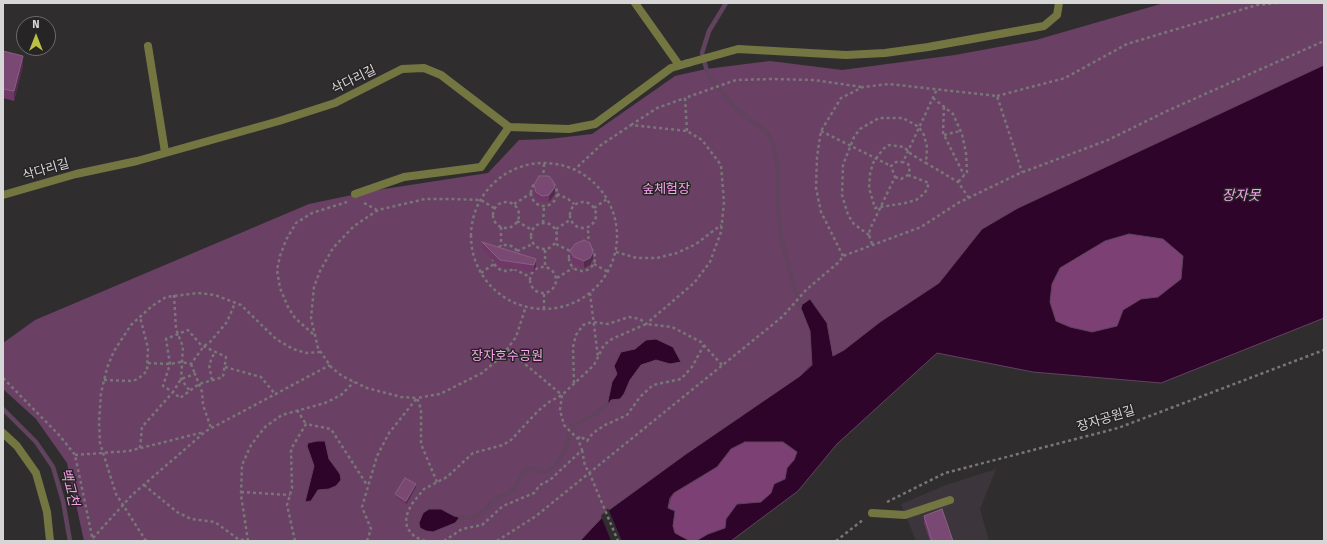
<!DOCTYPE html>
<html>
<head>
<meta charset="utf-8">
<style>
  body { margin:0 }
  #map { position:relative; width:1327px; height:544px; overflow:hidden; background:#302d2f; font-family:"Fira Sans",sans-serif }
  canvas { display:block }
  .frame { position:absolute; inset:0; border:4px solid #d7d6d7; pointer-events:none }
  .north { position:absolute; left:16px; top:16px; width:40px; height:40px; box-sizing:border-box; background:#262425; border:1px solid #6d6b6c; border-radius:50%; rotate:0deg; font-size:11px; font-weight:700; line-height:16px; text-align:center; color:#d7d6d7 }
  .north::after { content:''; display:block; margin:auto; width:14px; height:18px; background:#bbc045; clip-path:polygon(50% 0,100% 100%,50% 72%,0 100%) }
</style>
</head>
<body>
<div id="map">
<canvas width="1327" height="544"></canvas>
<div class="frame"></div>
<div class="north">N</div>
</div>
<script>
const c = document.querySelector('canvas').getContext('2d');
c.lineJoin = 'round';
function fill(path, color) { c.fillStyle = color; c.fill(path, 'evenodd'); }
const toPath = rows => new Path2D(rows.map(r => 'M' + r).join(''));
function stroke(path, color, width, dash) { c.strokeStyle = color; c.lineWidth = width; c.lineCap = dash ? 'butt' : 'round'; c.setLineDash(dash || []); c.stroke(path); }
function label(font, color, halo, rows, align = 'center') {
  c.font = font + ' "Fira Sans","Noto Sans KR",sans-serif'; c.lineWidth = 3; c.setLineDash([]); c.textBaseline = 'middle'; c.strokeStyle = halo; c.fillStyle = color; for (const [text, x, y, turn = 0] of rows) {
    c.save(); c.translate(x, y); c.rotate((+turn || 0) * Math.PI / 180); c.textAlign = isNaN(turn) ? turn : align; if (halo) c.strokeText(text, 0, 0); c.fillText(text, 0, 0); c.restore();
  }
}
fill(toPath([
  [996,469,980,509,989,541,916,541,901,504,946,485]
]), '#3d353c');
fill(toPath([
  [1164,3,1324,3,1324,65,1018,208,982,229,939,283,880,322,845,350,832,356,827,323,810,299,801,307,810,331,812,364,800,376,686,454,609,510,580,541,84,541,67,463,36,419,3,389,3,343,35,320,309,204,371,191,488,173,519,140,549,139,592,134,675,76,706,69,770,61,842,70,955,55,1036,40]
]), '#6b4065');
fill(toPath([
  [1129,234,1163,239,1183,256,1181,279,1158,297,1141,299,1118,326,1092,332,1070,327,1056,321,1050,302,1052,284,1060,268,1105,241],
  [745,442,783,442,797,452,794,460,787,468,785,479,774,484,771,493,761,502,737,504,726,519,725,528,708,534,696,541,688,540,675,533,673,526,675,511,668,508,671,498,674,493,717,467,731,449]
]), '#7c4074');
const water = toPath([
  [1324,65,1324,318,1161,383,1033,372,937,353,837,444,798,491,731,541,580,541,609,510,686,454,800,376,812,365,810,331,800,306,810,299,827,323,833,356,844,350,880,322,939,283,982,229,1018,208,1324,65],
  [1129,234,1163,239,1183,256,1181,279,1158,297,1141,299,1123,310,1117,326,1092,332,1070,327,1056,321,1050,302,1052,284,1060,268,1105,241,1129,234],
  [745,442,783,442,797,452,794,460,787,468,785,479,774,484,771,493,761,502,737,504,726,519,725,528,708,534,696,541,688,540,675,533,673,526,675,511,668,508,670,498,674,493,717,467,731,449,745,442],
  [656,339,673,347,681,362,670,364,656,360,641,365,630,380,624,394,620,399,611,400,607,406,612,382,617,374,614,366,621,352,635,349,646,340,656,339],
  [317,441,325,441,329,459,340,474,341,480,336,486,329,489,318,490,311,501,305,502,314,466,307,446,308,443,317,441],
  [429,509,441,509,454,516,460,517,455,523,433,532,426,531,420,528,419,523,423,513,429,509]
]);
fill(water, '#2e042a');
stroke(water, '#61435e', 1);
fill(toPath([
  [608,508,622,541,611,541,601,516]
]), '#302d2f');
stroke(toPath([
  [726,3,709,31,702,53,708,75,735,108,767,132,773,145,778,164,778,209,781,237,800,306],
  [3,409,36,442,53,467,63,501,70,541],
  [460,517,472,518,484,511,493,500,511,492,517,485,524,471,531,469,545,472,554,467,564,452,572,426,594,415,607,404]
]), '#61435e', 4.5);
stroke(toPath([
  [997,96,1065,78,1127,44,1257,5,1277,3],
  [933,98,953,114,962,134,966,153,967,172,958,182],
  [944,107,943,133,964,175],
  [631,125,657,108,685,98],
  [687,131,685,98,736,80,771,79,814,80,862,87],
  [821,131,891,166],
  [944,135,960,131],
  '471 236a73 73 0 1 1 146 0a73 73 0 1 1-146 0Z',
  [908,175,929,183,925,193,916,200,905,203,875,208,869,188,870,174,873,163,883,149,889,145,904,147,911,154,926,163],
  [895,177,901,179,908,175,910,168,908,164,903,162],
  [543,179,544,164],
  '531 193a13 13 0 1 1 26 0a13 13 0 1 1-26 0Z',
  [557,194,568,199,574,204],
  '570 215a13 13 0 1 1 26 0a13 13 0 1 1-26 0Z',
  '493 215a13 13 0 1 1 26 0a13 13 0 1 1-26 0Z',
  [364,203,377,210],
  [514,204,530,194],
  [594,208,607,199],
  [517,221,532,230],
  '531 236a13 13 0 1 1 26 0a13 13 0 1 1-26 0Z',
  [543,223,544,207],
  [501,227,501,246],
  [556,229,570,220],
  [869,235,854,224,848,215,842,195,843,165,854,137,860,129,879,118,903,118,919,127,924,135,927,147,926,163,958,182,969,198],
  [556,244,570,251],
  [872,244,869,235,870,229,895,177,891,166,896,162,903,162,937,89],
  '493 258a13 13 0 1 1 26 0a13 13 0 1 1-26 0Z',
  '569 258a13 13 0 1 1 26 0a13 13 0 1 1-26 0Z',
  [587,245,589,235,587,228],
  [545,250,545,267],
  [517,251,533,244],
  [616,252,637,258,657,258,677,253,696,244,721,225],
  [843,256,821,212,816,188,817,157,821,131,841,98,863,87,889,84,997,96,1022,172],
  [594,264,608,272],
  '530 280a13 13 0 1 1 26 0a13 13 0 1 1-26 0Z',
  [514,269,530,277],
  [481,273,494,264],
  [557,278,573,268],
  [590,293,598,357],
  [544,294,544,309],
  [174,295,176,329,183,347,181,379,190,391],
  [313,334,295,318,288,307,280,288,277,270,280,256,286,240,296,223,312,213,347,202],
  [148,363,170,364,181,362,191,364,204,346,210,342,227,322,235,303],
  [191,364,195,374],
  [225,367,261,377,275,394],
  [3,378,60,436,75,455,93,541],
  [104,380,132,381,138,379,147,371,148,348,140,317],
  [212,380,209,365,215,351],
  [574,383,573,347,576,335,583,325,592,322,608,324,629,317,640,319,646,324,694,283,710,262,721,232,724,202,721,165,702,140,687,131,631,125,601,145,574,170],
  [297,410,306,424],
  [578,439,580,436,587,441,593,433,605,425,627,415,640,397,653,385,681,379,692,367,704,345],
  [140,448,142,427,173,392,180,398,199,384,223,377,226,357,201,345,188,330,166,339,170,364,163,386,173,392,181,379,195,374,199,384,202,392,203,405,211,428],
  [582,450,585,466,589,472,618,541],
  [75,455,129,451,204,432],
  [437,482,421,444,421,409,417,398,440,394,482,373,502,356,516,337,526,306],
  [144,485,177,512,191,519,215,522,238,539,248,541],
  [241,492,290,495],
  [887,502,945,473,1118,428,1324,350],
  [93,538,132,495,206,431,330,365],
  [146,541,116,494,100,443,99,422,101,393,107,368,114,351,131,325,152,306,166,297,198,293,215,295,241,305,276,339,293,349,306,353,320,352],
  [248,541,241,495,242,465,251,445,265,427,282,415,325,403,341,395,354,382],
  [295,541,287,505,292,488,291,449,306,424,331,429,367,485],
  [367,541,371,529,362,507,377,456,389,433,417,398,401,397,367,388,342,376,331,367,318,348,311,318,314,287,320,271,333,248,354,226,378,210,425,199,453,199,481,200,494,208],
  [425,541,415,537,407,528,406,517,411,505,424,489,447,477,473,453,503,445,511,440,538,411,549,402,562,395,594,365,604,345,612,339,646,324,672,327,701,342,722,365],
  [444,541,462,529,482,525,503,506,534,493,540,485,550,480,582,450,578,439,564,425,560,410,562,395,507,349],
  [497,541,536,516,782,317,807,289,839,262,843,256,921,227,958,203,1018,174,1108,140,1167,111,1324,41],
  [836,541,864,519]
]), '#787677', 2.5, [3, 3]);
stroke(toPath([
  [635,3,679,65],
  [148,46,165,152],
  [688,63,738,49,846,55,885,53,928,47,1044,26,1057,15,1059,3],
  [355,194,404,177,481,167,509,127],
  [3,433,17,446,36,473,47,512,50,541],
  [872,513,905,515,950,500]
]), '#737640', 8);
stroke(toPath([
  [3,195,76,174,137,161,279,121,335,103,402,69,424,68,441,75,509,127,569,129,595,124,671,68,688,63]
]), '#737640', 8);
fill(toPath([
  [3,51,23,66,14,101,3,98],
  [534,185,555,194,549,202,542,202,536,199,534,192],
  [482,242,536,266,534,272,500,267,482,249],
  [570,251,593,259,590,265,584,268,574,264,570,258],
  [416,487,406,505,395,497,395,494],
  [924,516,953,541,930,541,924,523]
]), '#6f3867');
fill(toPath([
  [23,56,23,66,14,101,14,91],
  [555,187,555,194,549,202,549,195],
  [593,252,593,259,590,265,584,268,584,261],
  [536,259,536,266,534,272,534,265],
  [416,484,416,487,406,505,406,501]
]), '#512c4c');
const building = toPath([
  [3,51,23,56,14,91,3,89,3,51],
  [539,176,549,176,553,181,555,187,549,195,542,196,536,192,534,185,539,176],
  [584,240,590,243,593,252,590,258,584,261,574,257,570,251,575,244,584,240],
  [482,242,536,259,534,265,500,260,482,242],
  [405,478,416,484,406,501,395,494,405,478],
  [942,509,953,541,932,541,924,516,942,509]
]);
fill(building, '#7a4973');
stroke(building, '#895f83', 1);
label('13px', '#d7d6d7', '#262425', [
  ["삭다리길",354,80,-26],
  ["삭다리길",46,170,-16],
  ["장자공원길",1106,419,-17]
]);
label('13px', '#faa3ed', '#262425', [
  ["숲체험장",666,189],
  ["장자호수공원",507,356]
]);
label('italic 14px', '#f8a1eb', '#262425', [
  ["장자못",1241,196],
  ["백교천",69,487,76]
]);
</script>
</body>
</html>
